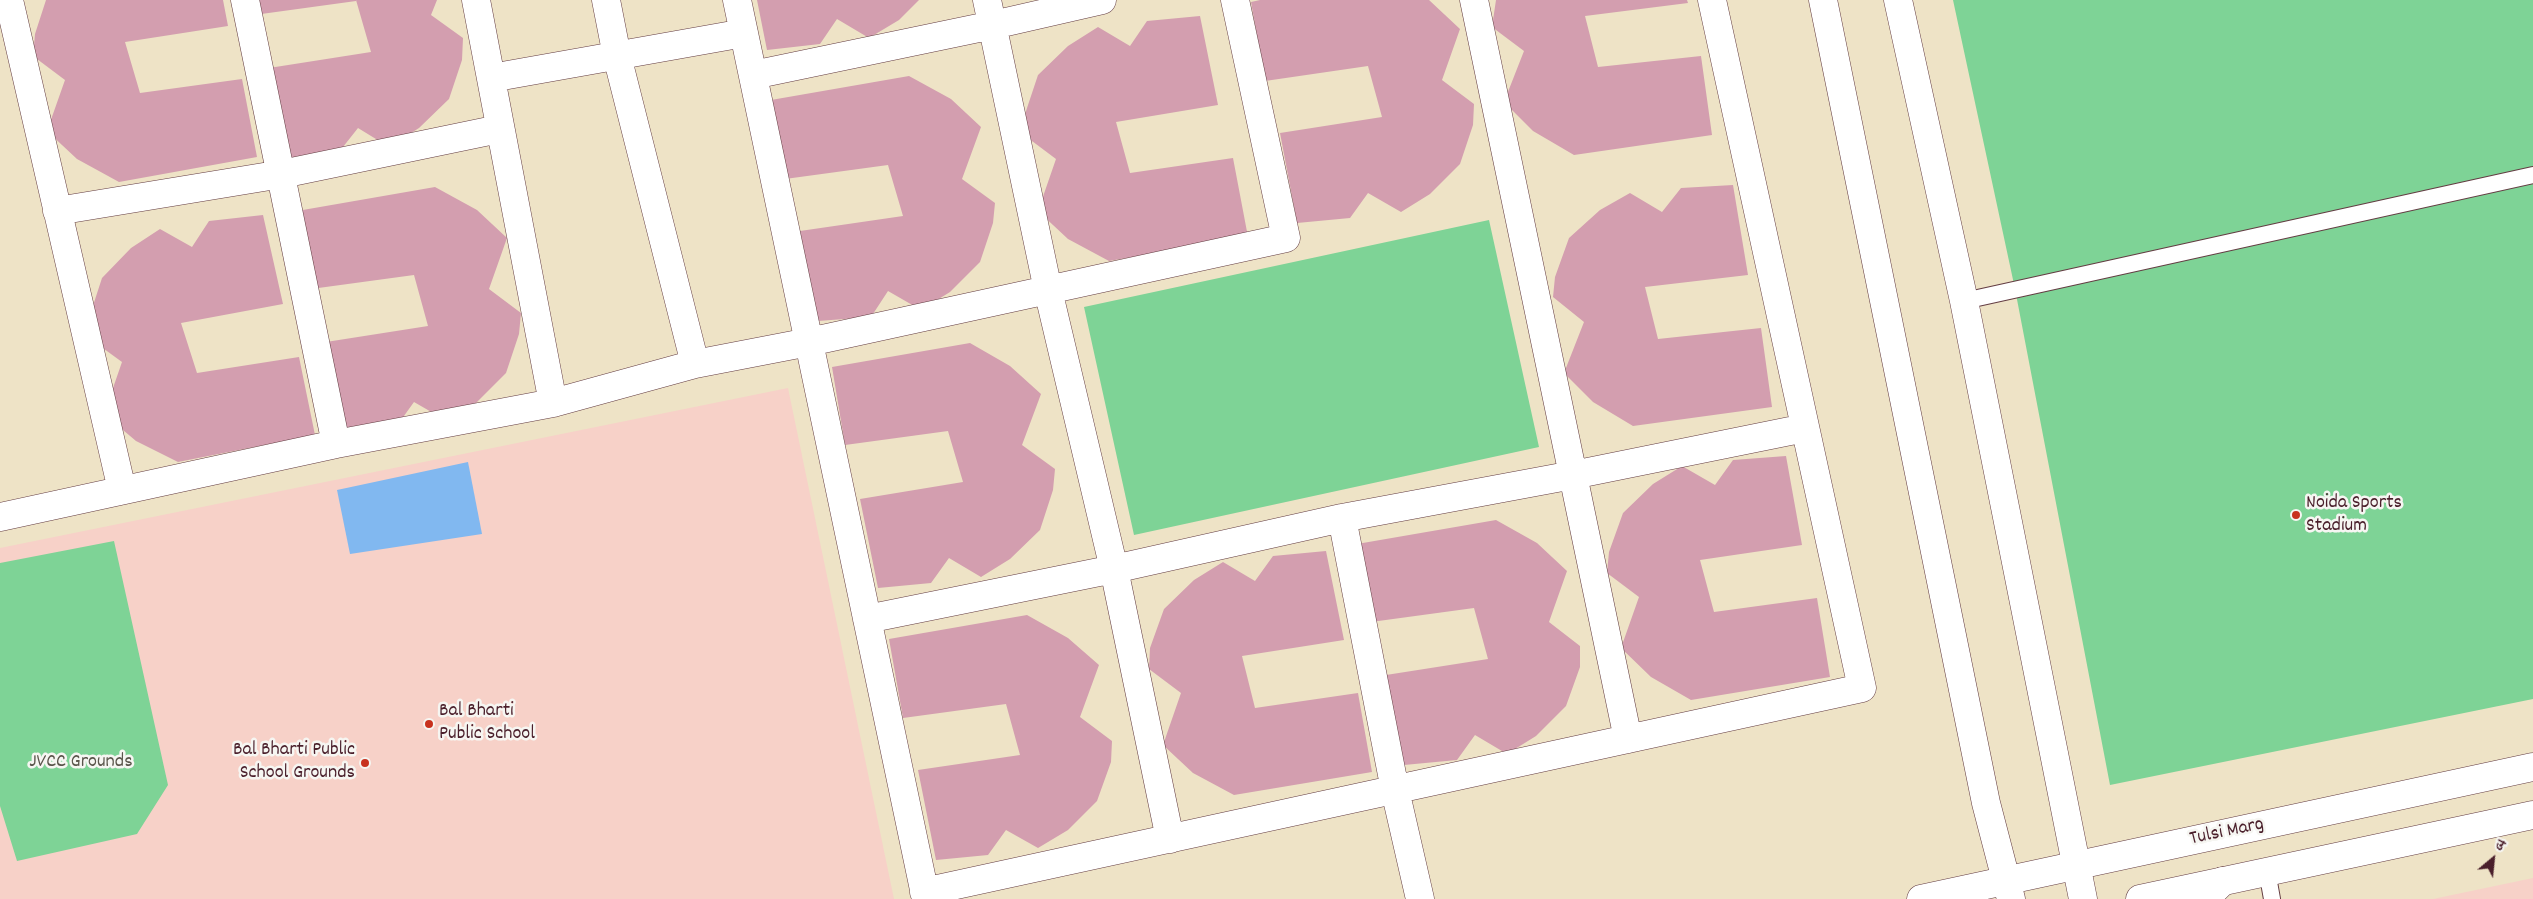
<!DOCTYPE html>
<html>
<head>
<meta charset="utf-8">
<style>
  body { margin:0 }
  #map { position:relative; width:2533px; height:899px; overflow:hidden; background:#eee3c6; font-family:Dekko,"Playpen Sans Deva",sans-serif }
  canvas { display:block }
  .north { position:absolute; left:2468px; top:834px; width:50px; height:50px; -webkit-text-stroke:4px #f6f6f2; paint-order:stroke; rotate:28deg; font-size:14px; font-weight:700; line-height:20px; text-align:center; color:#4a1f2b }
  .north::after { content:''; display:block; margin:auto; width:18px; height:22px; background:#4a1f2b; clip-path:polygon(50% 0,100% 100%,50% 72%,0 100%) }
</style>
</head>
<body>
<div id="map">
<canvas width="2533" height="899"></canvas>
<div class="north">उ</div>
</div>
<script>
const c = document.querySelector('canvas').getContext('2d');
c.lineJoin = 'round';
function fill(path, color) { c.fillStyle = color; c.fill(path, 'evenodd'); }
const toPath = rows => new Path2D(rows.map(r => 'M' + r).join(''));
function stroke(path, color, width, dash) { c.strokeStyle = color; c.lineWidth = width; c.lineCap = dash ? 'butt' : 'round'; c.setLineDash(dash || []); c.stroke(path); }
function label(font, color, halo, rows, align = 'center') {
  c.font = font + ' Dekko,sans-serif'; c.lineWidth = 5; c.setLineDash([]); c.textBaseline = 'middle'; c.strokeStyle = halo; c.fillStyle = color; for (const [text, x, y, turn = 0] of rows) {
    c.save(); c.translate(x, y); c.rotate((+turn || 0) * Math.PI / 180); c.textAlign = isNaN(turn) ? turn : align; if (halo) c.strokeText(text, 0, 0); c.fillText(text, 0, 0); c.restore();
  }
}
fill(toPath([
  [788,388,894,899,0,899,0,548],
  [2533,878,2533,899,2433,899]
]), '#f7d1c8');
fill(toPath([
  [1953,0,2533,0,2533,699,2110,785,2015,289],
  [1489,220,1539,447,1134,535,1084,307],
  [114,541,168,785,137,834,17,861,0,806,0,563]
]), '#7ed396');
fill(toPath([
  [468,462,482,534,350,554,337,490]
]), '#81b8f0');
fill(toPath([
  [46,0,223,0,228,26,125,42,140,93,242,79,257,157,119,182,77,159,47,131,65,80,33,56,35,34],
  [251,0,356,0,356,1,254,15],
  [356,0,437,0,431,15,463,38,462,60,449,99,419,128,389,147,358,128,339,152,286,158,269,68,371,52],
  [757,0,919,0,899,20,869,38,837,19,820,44,767,50],
  [1260,0,1429,0,1460,29,1442,80,1474,104,1473,125,1460,164,1430,194,1401,212,1368,193,1350,218,1297,223,1280,133,1382,117,1368,66,1265,81,1251,2],
  [1496,0,1687,0,1688,3,1585,16,1598,67,1701,56,1712,135,1574,155,1533,131,1504,102,1524,51,1492,27],
  [1200,16,1218,105,1116,122,1130,173,1233,158,1248,237,1109,261,1068,239,1038,211,1056,159,1024,135,1025,114,1038,75,1068,46,1098,27,1130,46,1147,21],
  [909,76,951,99,981,127,962,179,995,203,993,223,980,262,950,292,921,310,888,291,871,317,818,321,800,231,903,216,888,165,785,179,771,100],
  [1733,185,1748,275,1645,287,1658,339,1761,328,1772,407,1633,426,1593,402,1564,373,1584,322,1553,297,1555,277,1569,238,1600,210,1630,193,1662,212,1681,188],
  [435,187,477,210,507,238,489,289,521,313,519,334,506,373,476,403,447,421,414,402,396,427,344,432,326,342,428,326,414,275,311,289,297,211],
  [263,215,283,304,181,323,197,373,299,357,315,435,178,462,136,441,104,414,122,362,89,338,89,318,102,278,131,248,160,229,192,247,209,221],
  [970,343,1010,366,1041,394,1022,445,1055,469,1053,490,1040,530,1010,559,981,577,949,558,931,583,878,588,860,499,963,482,948,431,845,445,832,367],
  [1786,456,1802,545,1700,560,1714,612,1817,598,1830,677,1691,700,1651,677,1621,648,1639,597,1607,573,1609,552,1623,513,1653,484,1682,466,1715,485,1733,460],
  [1496,520,1537,543,1567,571,1549,622,1580,646,1580,667,1566,706,1536,736,1507,754,1475,735,1457,760,1404,765,1386,675,1488,659,1474,608,1371,622,1357,544],
  [1326,551,1344,640,1242,656,1255,708,1358,693,1372,772,1234,795,1193,773,1163,745,1181,693,1149,669,1150,648,1164,609,1194,580,1223,562,1255,581,1273,556],
  [1027,615,1068,638,1099,665,1080,717,1112,741,1111,762,1097,801,1068,830,1038,848,1006,830,988,855,936,860,918,770,1020,755,1006,704,903,718,889,639]
]), '#d39eaf');
const service = toPath([
  [1964,301,2533,175],
  [2267,871,2272,899]
]);
const minor = toPath([
  [9,0,122,490],
  [245,0,336,444],
  [476,0,553,403],
  [606,0,617,56,695,364],
  [737,0,926,899],
  [987,0,1048,290,1114,569,1170,839],
  [1474,0,1628,739],
  [753,75,993,25,1102,0],
  [491,78,744,33],
  [57,211,282,174,499,129],
  [0,517,336,444,553,403,695,364,809,342,1286,238,1235,0],
  [1342,518,1395,790,1420,899],
  [867,619,1114,569,1342,518,1573,475,1805,428],
  [924,892,1862,688,1712,0]
]);
const tertiary = toPath([
  [1921,899,2533,767],
  [2140,899,2533,815]
]);
const secondary = toPath([
  [1823,0,1986,803,2011,899],
  [1898,0,1964,301,2083,899],
  [2205,899,2223,881]
]);
stroke(service, '#633c42', 18);
stroke(minor, '#633c42', 29);
stroke(tertiary, '#633c42', 29);
stroke(secondary, '#633c42', 29);
stroke(service, '#fff', 16);
stroke(minor, '#fff', 28);
stroke(tertiary, '#fff', 28);
stroke(secondary, '#fff', 28);
for (const [x, y, r, color] of [
  [2296,515,5,"#c8321e"],
  [429,724,5,"#c8321e"],
  [365,763,5,"#c8321e"]
]) { const dot = new Path2D(); dot.arc(x, y, r, 0, 2 * Math.PI); c.fillStyle = color; c.fill(dot); stroke(dot, '#f6f6f2', 2); }
label('20px', '#4a1f2b', '#f6f6f2', [
  ["Noida Sports",2306,504],
  ["Stadium",2306,527],
  ["Bal Bharti",439,712],
  ["Public School",439,735],
  ["Bal Bharti Public",355,751,"right"],
  ["School Grounds",355,774,"right"]
], 'left');
label('20px', '#5a554b', '#f6f6f2', [
  ["JVCC Grounds",81,763]
]);
label('20px', '#4a1f2b', '#f6f6f2', [
  ["Tulsi Marg",2227,833,-12]
]);
</script>
</body>
</html>
